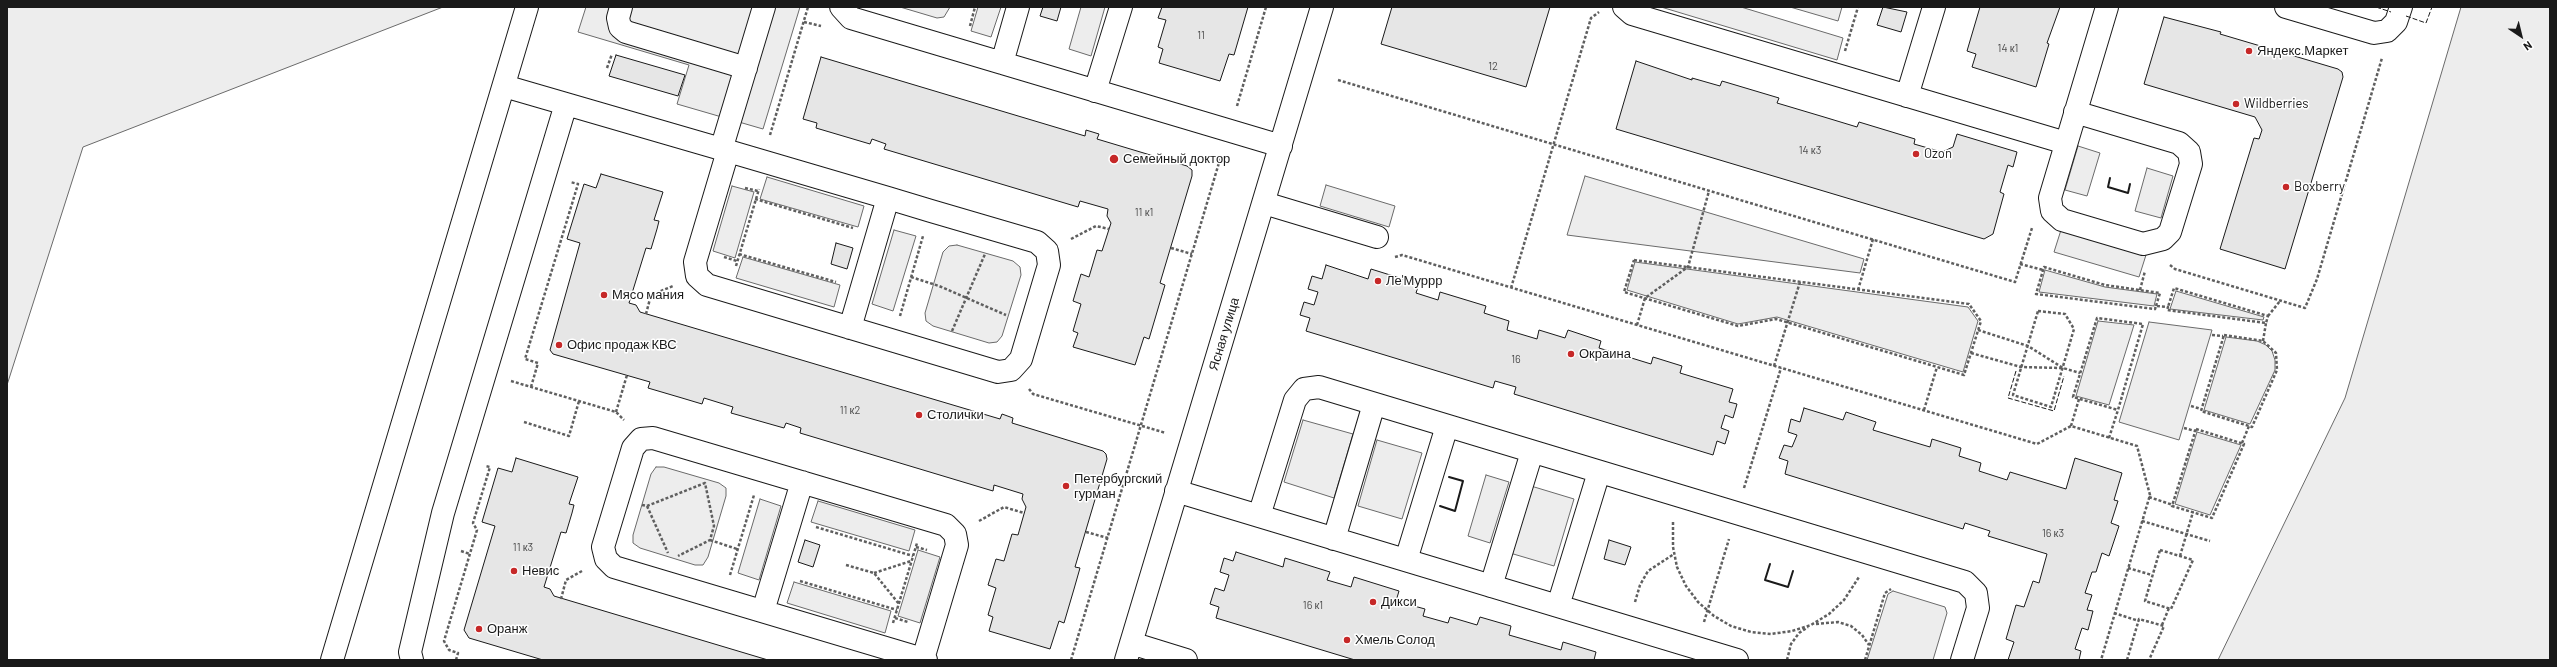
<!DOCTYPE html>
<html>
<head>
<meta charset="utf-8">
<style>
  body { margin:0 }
  #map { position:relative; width:2557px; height:667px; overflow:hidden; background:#fff; font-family:Barlow,sans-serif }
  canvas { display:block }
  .frame { position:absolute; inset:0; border:8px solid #1a1a1a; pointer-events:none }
  .north { position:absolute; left:2501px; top:16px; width:40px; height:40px; -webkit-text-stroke:3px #fff; paint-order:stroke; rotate:145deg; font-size:11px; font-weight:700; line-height:16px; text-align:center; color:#1a1a1a }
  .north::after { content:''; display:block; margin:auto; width:14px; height:18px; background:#1a1a1a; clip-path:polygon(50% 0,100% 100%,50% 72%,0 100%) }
</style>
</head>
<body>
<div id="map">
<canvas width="2557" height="667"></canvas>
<div class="frame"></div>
<div class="north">N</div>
</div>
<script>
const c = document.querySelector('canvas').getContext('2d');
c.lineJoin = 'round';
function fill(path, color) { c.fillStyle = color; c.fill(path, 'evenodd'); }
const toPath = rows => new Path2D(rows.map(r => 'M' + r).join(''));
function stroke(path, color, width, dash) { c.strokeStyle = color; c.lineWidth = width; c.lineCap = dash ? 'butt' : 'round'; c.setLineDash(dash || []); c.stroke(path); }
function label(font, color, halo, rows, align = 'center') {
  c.font = font + ' Barlow,sans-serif'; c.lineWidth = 3; c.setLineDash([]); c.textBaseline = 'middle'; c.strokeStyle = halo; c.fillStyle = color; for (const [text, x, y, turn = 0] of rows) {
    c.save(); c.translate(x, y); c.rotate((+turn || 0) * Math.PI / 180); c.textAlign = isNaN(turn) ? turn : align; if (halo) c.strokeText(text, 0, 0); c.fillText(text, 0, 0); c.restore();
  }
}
const built = toPath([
  [7,7,443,7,83,147,7,385,7,7],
  [586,7,800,7,763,129,677,104,689,65,578,32,586,7],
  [900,7,950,7,944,17,937,18,900,7],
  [978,7,1001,7,991,37,971,31,978,7],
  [1081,7,1105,7,1091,56,1069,49,1081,7],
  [1661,7,1741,7,1843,38,1837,60,1661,7],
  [1790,7,1842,7,1838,21,1790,7],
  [2461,7,2550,7,2550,660,2218,660,2345,398,2461,7],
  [2078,146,2100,153,2087,196,2065,190,2078,146],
  [2147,168,2173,176,2161,218,2135,211,2147,168],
  [1585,176,1864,259,1860,273,1567,235,1585,176],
  [767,177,864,206,858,227,760,199,767,177],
  [1326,185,1395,206,1389,227,1320,206,1326,185],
  [732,186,754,192,735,258,713,251,732,186],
  [894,230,916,236,893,311,872,304,894,230],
  [2061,230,2146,255,2139,277,2054,252,2061,230],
  [957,245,1013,261,1020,267,1021,275,1002,336,997,342,989,343,933,326,926,321,925,313,943,252,949,246,957,245],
  [743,257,840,285,834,307,736,278,743,257],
  [1635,262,1968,307,1978,321,1963,372,1777,317,1738,324,1627,290,1635,262],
  [2045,270,2105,287,2157,294,2154,306,2039,292,2045,270],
  [2176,291,2264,317,2263,320,2170,309,2176,291],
  [2098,321,2134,325,2109,405,2076,396,2098,321],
  [2149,322,2212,330,2179,440,2119,422,2149,322],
  [2226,337,2257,341,2266,345,2272,351,2275,360,2275,370,2250,424,2204,410,2226,337],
  [1303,420,1353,434,1334,498,1284,482,1303,420],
  [2197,432,2241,445,2210,515,2175,504,2197,432],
  [1377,440,1422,453,1402,519,1358,506,1377,440],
  [656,467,664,467,719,483,726,488,726,496,708,557,703,565,695,565,640,548,633,543,633,535,651,474,656,467],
  [1486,475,1509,482,1490,543,1468,536,1486,475],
  [1531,486,1574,499,1554,566,1510,553,1531,486],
  [760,499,781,506,759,580,738,573,760,499],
  [818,501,915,530,909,551,811,522,818,501],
  [918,550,940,557,920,623,898,616,918,550],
  [794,582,891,611,885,633,787,603,794,582],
  [1893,591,1945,607,1947,613,1933,660,1867,660,1888,594,1893,591]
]);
fill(built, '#ededed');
stroke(built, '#6a6a6a', 1);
const building = toPath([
  [1043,7,1061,7,1057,21,1040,16,1043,7],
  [1162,7,1248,7,1234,55,1229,54,1220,81,1159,63,1163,49,1158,47,1166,20,1158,18,1162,7],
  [1392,7,1550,7,1526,87,1381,44,1392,7],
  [1883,7,1907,12,1901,32,1877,25,1883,7],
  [1980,7,2060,7,2047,43,2049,44,2036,87,1972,67,1976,54,1967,51,1980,7],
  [2164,17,2221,32,2220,34,2338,69,2342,72,2343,77,2285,269,2220,249,2254,138,2259,139,2262,130,2255,117,2144,84,2164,17],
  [616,55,685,75,678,96,609,76,616,55],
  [821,57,1085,136,1086,130,1099,134,1097,139,1187,166,1192,170,1192,176,1160,283,1165,285,1149,339,1144,337,1135,365,1073,347,1078,333,1073,331,1081,304,1073,301,1081,274,1089,277,1097,250,1102,251,1111,223,1107,216,1108,209,1080,201,1078,207,884,149,886,144,872,139,870,144,816,128,817,123,803,119,821,57],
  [1636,61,1692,80,1692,78,1720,86,1722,81,1779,98,1777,103,1824,117,1857,127,1859,122,1915,139,1914,144,1942,152,1953,147,1957,134,2017,152,2013,167,2008,165,2000,192,2004,194,1993,234,1984,239,1616,129,1636,61],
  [601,174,663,192,654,220,659,221,657,229,651,249,646,248,629,303,636,305,640,312,1000,419,1002,414,1013,418,1012,423,1103,451,1106,454,1107,459,1075,567,1080,568,1074,589,1064,623,1059,621,1050,649,989,631,993,617,988,615,996,588,988,585,996,559,1004,561,1012,534,1018,535,1026,507,1022,499,1023,494,994,485,993,491,800,433,801,428,786,423,784,428,731,413,733,407,704,398,702,404,682,398,648,388,650,382,553,354,550,350,580,243,567,239,584,184,596,188,601,174],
  [836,243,853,248,847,269,831,264,836,243],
  [1326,265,1368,279,1371,269,1419,284,1416,293,1438,300,1440,292,1486,306,1484,313,1509,321,1507,330,1537,339,1539,330,1565,338,1568,330,1601,341,1599,348,1651,364,1653,357,1682,366,1680,373,1733,389,1729,402,1737,404,1733,418,1725,415,1721,428,1729,431,1725,444,1717,441,1713,455,1514,394,1516,387,1495,381,1493,388,1306,331,1310,318,1300,315,1304,302,1314,305,1318,292,1308,289,1312,276,1322,279,1326,265],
  [1804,408,1843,420,1846,412,1876,422,1873,430,1930,447,1932,439,1961,448,1959,456,1981,463,1979,471,2007,480,2010,472,2066,489,2075,458,2122,473,2114,500,2118,501,2111,523,2119,526,2109,556,2102,553,2096,572,2092,572,2085,593,2092,595,2087,610,2093,611,2088,630,2082,628,2075,649,2081,651,2079,660,2008,660,2014,642,2006,639,2016,605,2024,607,2033,581,2039,583,2047,554,1988,536,1990,531,1965,523,1963,529,1785,474,1788,461,1779,458,1784,445,1792,447,1797,435,1788,432,1791,419,1800,422,1804,408],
  [516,458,578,477,569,504,574,505,572,513,566,533,561,532,544,587,550,589,554,596,768,660,543,660,469,638,464,630,495,526,482,522,498,468,512,472,516,458],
  [805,540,820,545,813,567,798,562,805,540],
  [1609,540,1631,547,1625,565,1604,559,1609,540],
  [1236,552,1283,567,1285,558,1330,572,1327,580,1351,587,1354,577,1399,591,1396,601,1425,609,1423,616,1448,623,1450,617,1477,625,1480,617,1511,626,1509,635,1561,650,1563,642,1596,652,1594,660,1355,660,1216,618,1219,607,1210,604,1215,588,1224,591,1229,575,1220,572,1224,558,1233,561,1236,552]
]);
fill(building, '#e6e6e6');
stroke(building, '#1a1a1a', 1);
const minor = toPath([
  [621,7,618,18,620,27,626,32,746,68],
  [841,7,851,18,1281,146],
  [1624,7,1632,14,2066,143],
  [2286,7,2374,33,2387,31,2396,22,2401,7],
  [1002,63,1018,7],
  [504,86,728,151,888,198,931,211,1037,242,1047,251,1049,265,1021,359,1011,370,998,372,707,285,697,276,695,262,728,151],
  [1095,91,1121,7],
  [1907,96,1934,7],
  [2075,112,2179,143,2189,152,2191,164,2170,232,2163,239,2143,244,2062,220,2052,211,2050,198,2107,7],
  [721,150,764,7],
  [1264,203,1377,237],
  [850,328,888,198],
  [1176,491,1737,660],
  [1259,516,1295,400,1304,389,1319,387,1965,582,1976,593,1978,608,1962,660],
  [1334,539,1374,404],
  [1406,560,1447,426],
  [1491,586,1532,452],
  [1558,606,1599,472],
  [763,611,802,482],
  [1131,643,1186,660],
  [923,659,957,545,955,534,946,525,653,438,641,439,633,448,603,547,606,559,614,567,926,660],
  [332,660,527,7],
  [412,660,410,652,443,513,566,104],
  [1126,660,1322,7]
]);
stroke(minor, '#1a1a1a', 24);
stroke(toPath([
  [804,22,821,26],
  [970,26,975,7],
  [1845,51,1858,7],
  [607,68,612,54],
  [1338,80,2015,282,2032,228],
  [1237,106,1266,7],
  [770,135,808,7],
  [745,188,758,191],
  [755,199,853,228],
  [1071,239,1096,226,1109,229],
  [1171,248,1192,254],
  [739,254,836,282],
  [724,257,737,261],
  [1395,257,1402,255,2037,444,2071,426,2137,446,2150,495,2101,660],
  [1634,260,1969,304,1981,321,1964,375,1776,319,1738,326,1624,292,1634,260],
  [2020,264,2043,270],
  [2170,265,2175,269,2305,308,2317,279,2382,58],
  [736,266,759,189],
  [911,277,939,286,1006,315],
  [1511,288,1591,18,1599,12],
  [1858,290,1873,239],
  [2140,290,2145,271],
  [2156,306,2160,293,2105,285,2044,267,2036,294,2155,309,2156,306,2168,307,2167,310,2266,323,2268,316,2174,288,2168,307],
  [2038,311,2065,314,2074,329,2051,407,2013,395,2038,311],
  [646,314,651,295,673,286],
  [900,316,923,236],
  [2268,316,2280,301],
  [1637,325,1645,298,1688,267,1709,191],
  [1978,330,2028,346,2063,368,2080,373],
  [952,331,985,254],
  [2212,335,2223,336],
  [2224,335,2263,341,2276,353,2277,370,2252,427,2201,411,2224,335],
  [2263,341,2266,323],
  [1971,353,2021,367,2062,368],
  [1774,366,1800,282],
  [511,381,616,412,624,420],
  [531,387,538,363,525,359,578,184,570,182],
  [1029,389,1033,394,1166,433],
  [2191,406,2201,409],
  [1924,410,1937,367],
  [616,412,627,375],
  [524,422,569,436,579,401],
  [2071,426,2079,399],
  [2184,428,2195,431],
  [2196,429,2244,444,2212,518,2172,506,2196,429],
  [2109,438,2118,410,2143,324,2097,318,2073,397,2118,410],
  [2242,443,2249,426],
  [1744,488,1781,368],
  [2149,497,2173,505],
  [642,505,647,506,705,483,714,526,710,540,678,556],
  [647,506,668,553],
  [979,521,1004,507,1024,513],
  [2142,521,2210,541],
  [1673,522,1673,547,1677,567,1686,586,1698,602,1714,616,1731,626,1751,632,1771,634,1792,631,1811,625,1829,614,1844,600,1859,577],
  [816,527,913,556],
  [1086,532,1108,538],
  [710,540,737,549],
  [916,547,927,550],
  [2160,550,2193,560,2171,609,2145,601,2160,550],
  [461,551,470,554],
  [2180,556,2193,512],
  [846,565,874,573,899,604],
  [2128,568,2152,575],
  [874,573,911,561],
  [730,575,754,495],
  [800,581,897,610],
  [561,599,566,580,582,571],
  [1635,602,1640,585,1648,571,1674,554],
  [2114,613,2139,621],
  [895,618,908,622],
  [1704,622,1729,539],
  [893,623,917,543],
  [1816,624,1838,622,1851,626,1862,635,1869,645],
  [2162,625,2169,608],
  [456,660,458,653,449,650,444,641,477,530,473,523,490,467,485,466],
  [1071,660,1221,156],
  [1787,660,1791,644,1799,633,1808,627],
  [1865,660,1885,593,1891,589],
  [2127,660,2139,619,2164,626,2149,660]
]), '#5f5f5f', 2.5, [3, 2]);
stroke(minor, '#fff', 22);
stroke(toPath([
  [2376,7,2391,12],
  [2406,16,2426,23,2432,7],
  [2016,371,2008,398,2054,411,2064,376]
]), '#1a1a1a', 1, [5, 2]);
stroke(toPath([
  [2110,178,2108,187,2128,193,2130,184],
  [1440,506,1455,511,1463,481,1449,477],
  [1770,564,1765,580,1788,587,1793,571]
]), '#1a1a1a', 2);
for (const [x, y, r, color] of [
  [2249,51,4,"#c62828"],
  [2236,104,4,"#c62828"],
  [1916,154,4,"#c62828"],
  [1114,159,5,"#c62828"],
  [2286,187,4,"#c62828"],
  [1378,281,4,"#c62828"],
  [604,295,4,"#c62828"],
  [559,345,4,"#c62828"],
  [1571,354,4,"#c62828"],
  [919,415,4,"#c62828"],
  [1066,486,4,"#c62828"],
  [514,571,4,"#c62828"],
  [1373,602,4,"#c62828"],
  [479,629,4,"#c62828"],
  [1347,640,4,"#c62828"]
]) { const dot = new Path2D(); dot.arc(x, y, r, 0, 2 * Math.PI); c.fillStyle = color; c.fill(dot); stroke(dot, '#fff', 1.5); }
label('11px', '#4d4d4d', null, [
  ["11",1201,35],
  ["14 к1",2008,48],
  ["12",1493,66],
  ["14 к3",1810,150],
  ["11 к1",1144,212],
  ["16",1516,359],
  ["11 к2",850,410],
  ["16 к3",2053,533],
  ["11 к3",523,547],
  ["16 к1",1313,605]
]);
label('13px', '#1a1a1a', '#fff', [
  ["Яндекс.Маркет",2257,51],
  ["Wildberries",2244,104],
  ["Ozon",1924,154],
  ["Семейный доктор",1123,159],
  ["Boxberry",2294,187],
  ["Ле'Муррр",1386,281],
  ["Мясо мания",612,295],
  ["Офис продаж КВС",567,345],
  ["Окраина",1579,354],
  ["Столички",927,415],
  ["Петербургский",1074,479],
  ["гурман",1074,494],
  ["Невис",522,571],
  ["Дикси",1381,602],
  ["Оранж",487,629],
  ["Хмель Солод",1355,640]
], 'left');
label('13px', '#1a1a1a', '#fff', [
  ["Ясная улица",1224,334,-73]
]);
</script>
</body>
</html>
